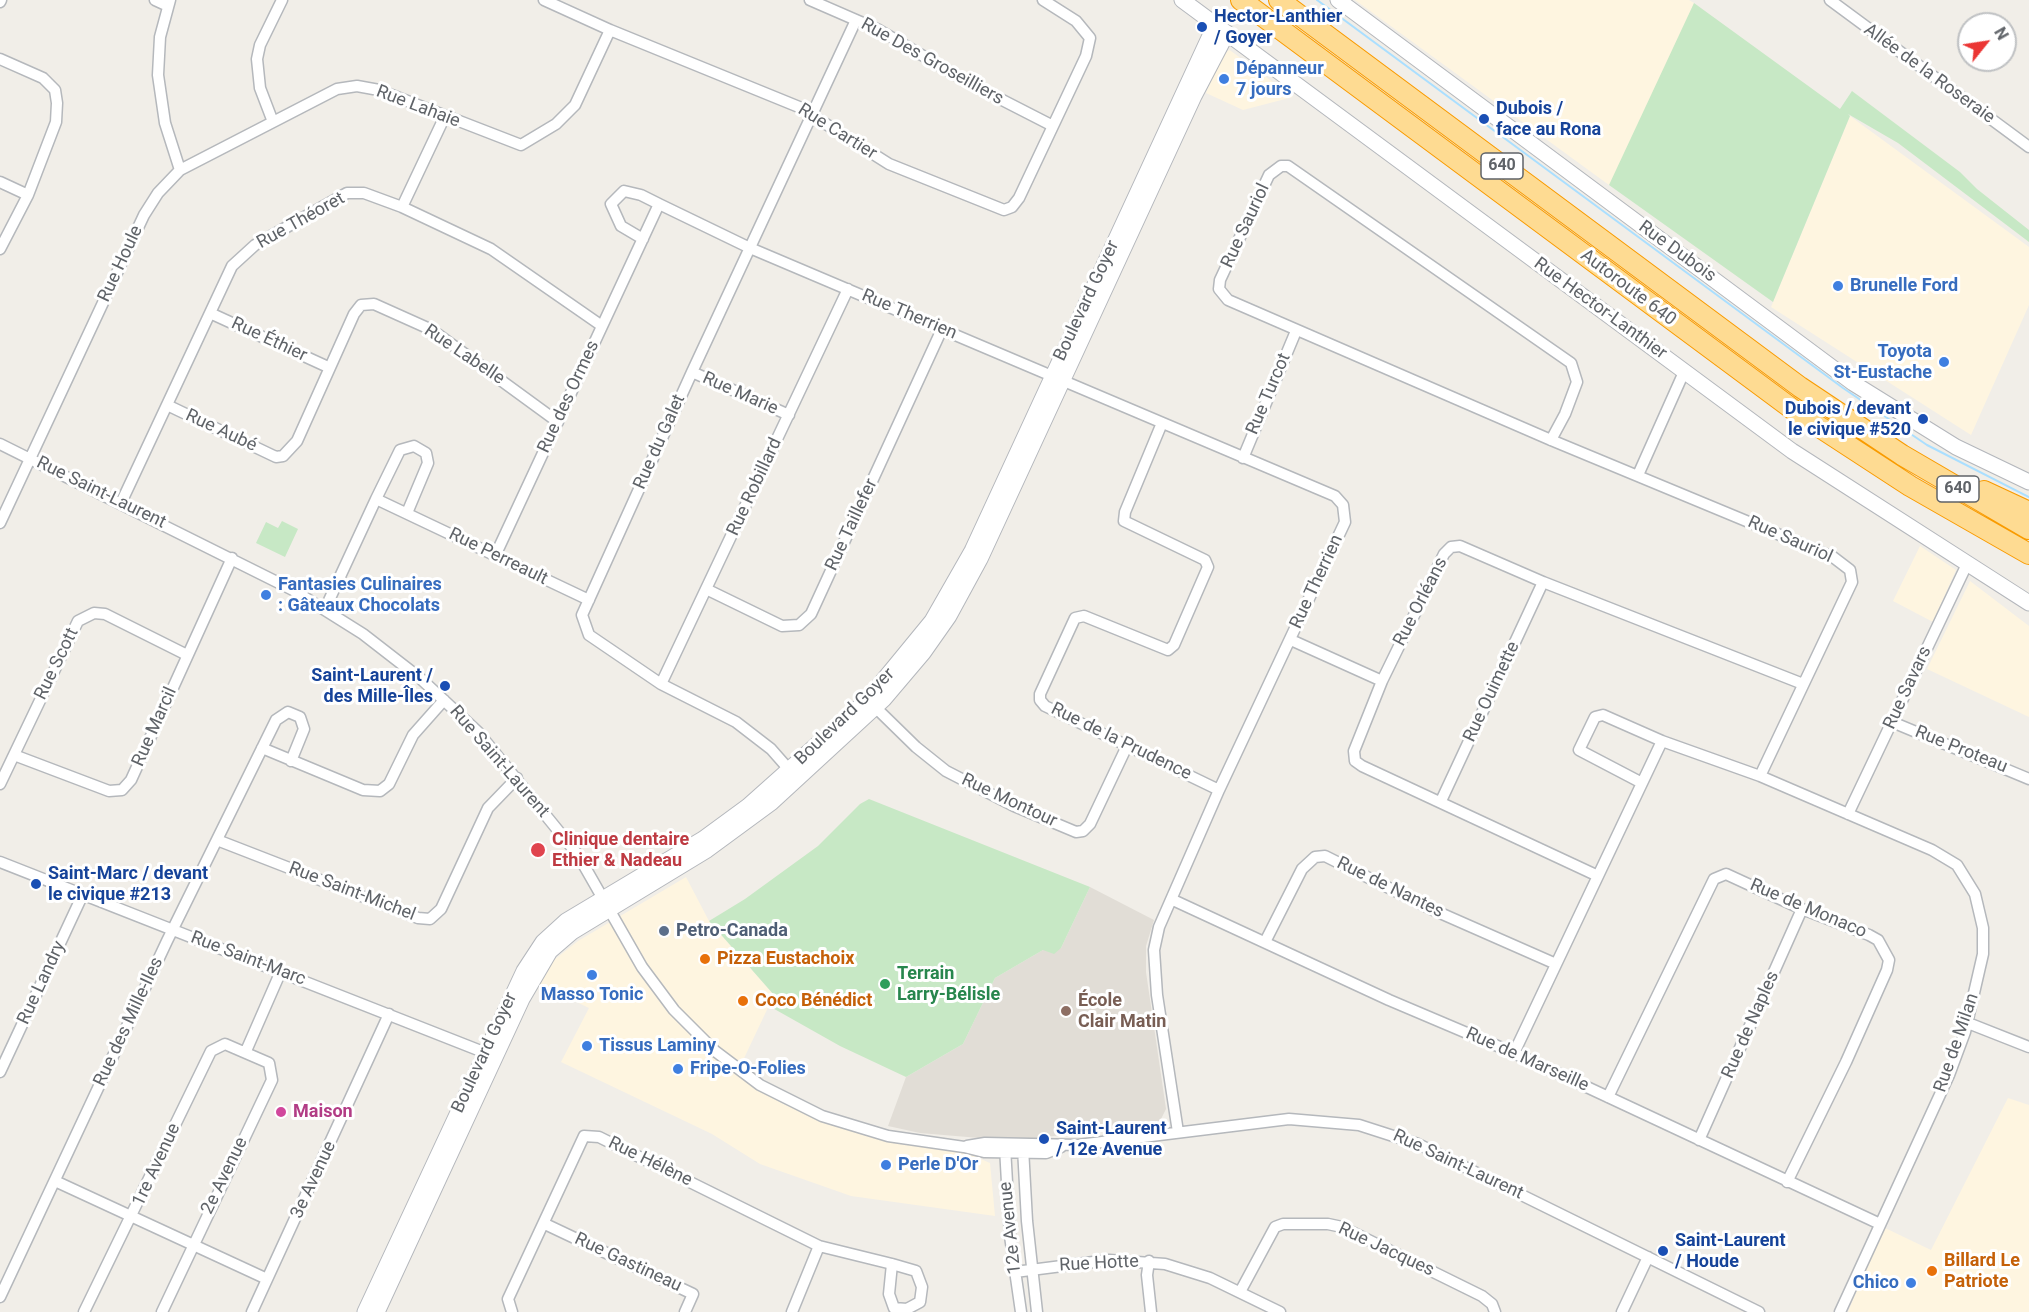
<!DOCTYPE html>
<html>
<head>
<meta charset="utf-8">
<style>
  body { margin:0 }
  #map { position:relative; width:2029px; height:1312px; overflow:hidden; background:#f1eee8; font-family:Roboto,sans-serif }
  canvas { display:block }
  .north { position:absolute; left:1957px; top:12px; width:60px; height:60px; box-sizing:border-box; background:#fff; border:2px solid #bfc1c3; border-radius:50%; rotate:60deg; font-size:16px; font-weight:700; line-height:24px; text-align:center; color:#5f6368 }
  .north::after { content:''; display:block; margin:auto; width:21px; height:27px; background:#eb3634; clip-path:polygon(50% 0,100% 100%,50% 72%,0 100%) }
</style>
</head>
<body>
<div id="map">
<canvas width="2029" height="1312"></canvas>
<div class="north">N</div>
</div>
<script>
const c = document.querySelector('canvas').getContext('2d');
c.lineJoin = 'round';
function fill(path, color) { c.fillStyle = color; c.fill(path, 'evenodd'); }
const toPath = rows => new Path2D(rows.map(r => 'M' + r).join(''));
function stroke(path, color, width, dash) { c.strokeStyle = color; c.lineWidth = width; c.lineCap = dash ? 'butt' : 'round'; c.setLineDash(dash || []); c.stroke(path); }
function label(font, color, halo, rows, align = 'center') {
  c.font = font + ' Roboto,sans-serif'; c.lineWidth = 6; c.setLineDash([]); c.textBaseline = 'middle'; c.strokeStyle = halo; c.fillStyle = color; for (const [text, x, y, turn = 0] of rows) {
    c.save(); c.translate(x, y); c.rotate((+turn || 0) * Math.PI / 180); c.textAlign = isNaN(turn) ? turn : align; if (halo) c.strokeText(text, 0, 0); c.fillText(text, 0, 0); c.restore();
  }
}
fill(toPath([
  [1355,0,1689,0,1694,3,1627,158,1609,185],
  [1229,50,1231,51,1293,97,1243,110,1206,93,1223,55],
  [1850,116,2029,247,2029,305,1971,435,1771,307],
  [1920,546,1956,570,1933,622,1893,601],
  [1970,581,2029,626,2029,717,1927,669],
  [686,877,709,921,774,995,737,1073,781,1103,830,1124,965,1152,990,1163,995,1216,851,1196,760,1164,712,1134,561,1062,589,1008,539,984,554,960,578,941],
  [2008,1098,2029,1105,2029,1312,1848,1312,1883,1227,1931,1250]
]), '#fef5e0');
fill(toPath([
  [1090,887,1154,920,1146,946,1146,972,1166,1109,1159,1123,1029,1139,1003,1140,920,1133,888,1126,906,1077,963,1044,995,978,1043,950,1061,948]
]), '#e1ddd6');
fill(toPath([
  [1694,3,1840,109,1852,91,1960,172,1977,189,2029,230,2029,242,1898,143,1848,114,1850,116,1773,302,1609,185],
  [282,521,298,529,285,557,256,543,266,522,278,528],
  [869,799,1090,887,1061,948,1054,954,1043,950,995,978,963,1044,906,1077,840,1046,769,1006,774,995,709,921,745,899,818,846,860,804]
]), '#c7e8c5');
stroke(toPath([
  [1317,0,1843,388,1927,445,2029,497]
]), '#aadfff', 2);
const street = toPath([
  [155,0,168,6],
  [170,0,160,37,158,75,165,123,180,170],
  [544,0,610,30,799,107,889,164,1004,210,1012,207,1019,198,1086,56,1090,38,1076,21,1043,0],
  [810,0,879,30,971,84,1053,126],
  [1830,0,2029,147],
  [0,2,1,0],
  [0,59,43,78,55,90,57,103,56,122,28,195,0,249],
  [273,122,260,88,257,59,260,45,282,0],
  [0,182,28,195],
  [402,207,445,116],
  [643,239,621,226,611,204,624,191,641,195,659,204],
  [210,313,328,367],
  [692,372,789,415],
  [167,405,276,457,283,456,297,441,354,314,361,305,374,304,432,330,558,422],
  [1162,423,1125,512,1124,521,1205,560,1208,567,1174,645,1168,650,1084,616,1075,618,1040,694,1040,700,1045,706,1219,790],
  [1551,440,1565,414,1577,382,1571,363,1288,166,1281,166,1269,175,1220,280,1219,289,1228,300,1551,440,1833,557,1850,570,1852,582,1760,776],
  [0,444,293,590,363,634,421,679,478,732,578,855,642,967,674,1010,715,1051,760,1085,822,1116,888,1136,964,1147,984,1152,1046,1153,1061,1147],
  [1243,458,1296,331],
  [1638,475,1684,372],
  [376,499,400,450,414,446,426,453,428,463,407,513],
  [121,503,232,266,255,245,347,193,364,193,402,207,491,249,602,326],
  [0,523,144,215,158,193,180,170,337,89,357,86,379,90,521,145,556,124,575,105,610,30],
  [495,556,659,204,750,248,1335,496,1343,505,1345,522,1219,790,1159,927,1154,950,1157,995,1178,1132],
  [706,589,782,626,799,625,811,614,942,329],
  [325,609,376,499,589,600],
  [1291,640,1382,681],
  [661,684,848,289],
  [872,704,916,747,946,771,1014,806,1076,832,1083,831,1090,824,1127,746],
  [1892,722,2029,779],
  [262,748,363,790,380,791,389,784,413,735,444,700],
  [14,755,109,791,122,790,131,780,232,558],
  [793,774,771,749,736,722,661,684,589,635,582,615,692,372,856,20],
  [1642,783,1579,750,1595,717,1603,715,1662,741,1760,776,1932,850,1957,865,1975,894,1983,928,1983,954,1965,1032,1949,1075,1840,1312],
  [0,784,78,621,94,613,105,614,187,655],
  [1441,801,1543,582],
  [1848,814,1968,562],
  [217,840,418,918,430,919,441,909,488,808,517,778],
  [0,862,491,1055],
  [1598,876,1362,766,1355,761,1354,751,1382,681,1444,554,1451,547,1460,546,1543,582,1803,684],
  [1173,900,1389,1000,1514,1053,1880,1224],
  [1265,942,1302,869,1315,857,1325,856,1431,909,1556,964],
  [1968,1023,2029,1047],
  [246,1051,281,971],
  [1514,1053,1662,741],
  [0,1072,83,894],
  [1608,1097,1714,879,1726,874,1802,909,1869,935,1878,940,1889,960,1887,970,1846,1062,1787,1182],
  [1699,1140,1802,909],
  [967,1146,985,1143,1078,1145,1289,1119,1359,1125,1418,1144,1759,1312],
  [1005,1147,1010,1236,1021,1312],
  [1023,1148,1027,1221,1037,1312],
  [55,1181,267,1279],
  [545,1224,693,1294,685,1312],
  [1149,1261,1147,1275,1151,1312],
  [1015,1272,1109,1260,1165,1264,1210,1278,1280,1312],
  [1240,1292,1275,1227,1283,1224,1328,1224,1342,1227,1482,1296,1492,1304,1495,1312],
  [0,1297,167,941,276,720,288,712,300,717,304,729,291,761],
  [84,1312,211,1051,225,1044,269,1063,272,1080,162,1312],
  [252,1312,389,1014],
  [512,1312,508,1299,584,1136,599,1137,819,1246,892,1264,916,1271,922,1287,920,1302,907,1309,894,1308,889,1294,892,1264],
  [792,1312,819,1246],
  [1622,1312,1648,1257]
]);
const secondary = toPath([
  [1182,0,1792,451,2029,603],
  [1338,0,1853,383,1956,447,2029,482],
  [365,1312,524,971,543,942,566,921,703,839,748,806,868,699,932,621,972,551,1215,25],
  [377,1312,522,999,550,951,572,932,707,850,771,803,884,699,923,653,949,616,980,559,1194,96,1227,33]
]);
const highway = toPath([
  [1241,0,1795,411,1910,486,2029,554],
  [1279,0,1800,387,1902,455,2029,529],
  [1984,491,2029,512]
]);
stroke(street, '#b5b8bc', 13);
stroke(secondary, '#b4b7bc', 17);
stroke(highway, '#f99b00', 22);
stroke(street, '#fff', 10);
stroke(secondary, '#fff', 15);
stroke(highway, '#fedb92', 20);
for (const [x, y, r, color] of [
  [1202,27,6,"#1a4fb4"],
  [1224,79,6,"#3f7fe0"],
  [1484,119,6,"#1a4fb4"],
  [1838,286,6,"#3f7fe0"],
  [1944,362,6,"#3f7fe0"],
  [1923,419,6,"#1a4fb4"],
  [266,595,6,"#3f7fe0"],
  [445,686,6,"#1a4fb4"],
  [538,850,8,"#e0444e"],
  [36,884,6,"#1a4fb4"],
  [664,931,6,"#5c6f8a"],
  [705,959,6,"#e8710a"],
  [592,975,6,"#3f7fe0"],
  [885,984,6,"#2e9e5b"],
  [743,1001,6,"#e8710a"],
  [1066,1011,6,"#8d6e63"],
  [587,1046,6,"#3f7fe0"],
  [678,1069,6,"#3f7fe0"],
  [281,1112,6,"#d1479c"],
  [1044,1139,6,"#1a4fb4"],
  [886,1165,6,"#3f7fe0"],
  [1663,1251,6,"#1a4fb4"],
  [1932,1271,6,"#e8710a"],
  [1911,1283,6,"#3f7fe0"]
]) { const dot = new Path2D(); dot.arc(x, y, r, 0, 2 * Math.PI); c.fillStyle = color; c.fill(dot); stroke(dot, '#fff', 2); }
for (const [x, y, w] of [
  [1502,166,42],
  [1958,489,42]
]) { const box = new Path2D(); box.roundRect(x - w / 2, y - 13, w, 26, 4.5); c.fillStyle = '#fff'; c.fill(box); stroke(box, '#5f6368', 1.5); }
label('bold 16px', '#5f6368', null, [
  ["640",1502,166],
  ["640",1958,489]
]);
label('bold 18px', '#164399', '#fff', [
  ["Hector-Lanthier",1214,17],
  ["/ Goyer",1214,38],
  ["Dubois /",1496,109],
  ["face au Rona",1496,130],
  ["Dubois / devant",1911,409,"right"],
  ["le civique #520",1911,430,"right"],
  ["Saint-Laurent /",433,676,"right"],
  ["des Mille-Îles",433,697,"right"],
  ["Saint-Marc / devant",48,874],
  ["le civique #213",48,895],
  ["Saint-Laurent",1056,1129],
  ["/ 12e Avenue",1056,1150],
  ["Saint-Laurent",1675,1241],
  ["/ Houde",1675,1262]
], 'left');
label('18px', '#5f6368', '#fff', [
  ["Rue Des Groseilliers",932,62,29],
  ["Allée de la Roseraie",1929,74,36],
  ["Rue Lahaie",418,107,21],
  ["Rue Cartier",837,132,32],
  ["Rue Théoret",301,221,-29],
  ["Rue Sauriol",1246,226,-65],
  ["Rue Dubois",1677,252,36],
  ["Rue Houle",121,264,-65],
  ["Autoroute 640",1628,288,37],
  ["Boulevard Goyer",1087,301,-65],
  ["Rue Hector-Lanthier",1600,309,36],
  ["Rue Therrien",909,315,23],
  ["Rue Éthier",269,340,25],
  ["Rue Labelle",464,355,34],
  ["Rue Marie",740,394,24],
  ["Rue Turcot",1269,394,-67],
  ["Rue des Ormes",569,397,-65],
  ["Rue Aubé",221,431,25],
  ["Rue du Galet",660,442,-66],
  ["Rue Robillard",755,487,-65],
  ["Rue Saint-Laurent",101,493,26],
  ["Rue Taillefer",852,525,-65],
  ["Rue Sauriol",1790,540,24],
  ["Rue Perreault",498,557,26],
  ["Rue Therrien",1317,582,-65],
  ["Rue Orléans",1421,602,-63],
  ["Rue Scott",57,664,-64],
  ["Rue Savars",1908,688,-65],
  ["Rue Ouimette",1492,692,-65],
  ["Boulevard Goyer",845,717,-44],
  ["Rue Marcil",155,727,-66],
  ["Rue de la Prudence",1121,742,26],
  ["Rue Proteau",1961,750,22],
  ["Rue Saint-Laurent",499,762,49],
  ["Rue Montour",1009,801,25],
  ["Rue de Nantes",1390,888,26],
  ["Rue Saint-Michel",352,892,21],
  ["Rue de Monaco",1808,909,23],
  ["Rue Saint-Marc",248,959,21],
  ["Rue Landry",42,983,-65],
  ["Rue des Mille-Iles",129,1022,-65],
  ["Rue de Naples",1751,1025,-66],
  ["Rue de Milan",1957,1043,-71],
  ["Boulevard Goyer",485,1053,-65],
  ["Rue de Marseille",1527,1060,24],
  ["Rue Hélène",650,1162,26],
  ["1re Avenue",157,1165,-65],
  ["Rue Saint-Laurent",1458,1165,25],
  ["2e Avenue",225,1176,-64],
  ["3e Avenue",314,1180,-65],
  ["12e Avenue",1011,1228,-96],
  ["Rue Jacques",1386,1250,25],
  ["Rue Gastineau",628,1263,25],
  ["Rue Hotte",1099,1264,-3]
]);
label('bold 18px', '#366cbe', '#fff', [
  ["Dépanneur",1236,69],
  ["7 jours",1236,90],
  ["Brunelle Ford",1850,286],
  ["Toyota",1932,352,"right"],
  ["St-Eustache",1932,373,"right"],
  ["Fantasies Culinaires",278,585],
  [": Gâteaux Chocolats",278,606],
  ["Masso Tonic",592,995,"center"],
  ["Tissus Laminy",599,1046],
  ["Fripe-O-Folies",690,1069],
  ["Perle D'Or",898,1165],
  ["Chico",1899,1283,"right"]
], 'left');
label('bold 18px', '#be3a42', '#fff', [
  ["Clinique dentaire",552,840],
  ["Ethier & Nadeau",552,861]
], 'left');
label('bold 18px', '#4e5e75', '#fff', [
  ["Petro-Canada",676,931]
], 'left');
label('bold 18px', '#c56008', '#fff', [
  ["Pizza Eustachoix",717,959],
  ["Coco Bénédict",755,1001],
  ["Billard Le",1944,1261],
  ["Patriote",1944,1282]
], 'left');
label('bold 18px', '#27864d', '#fff', [
  ["Terrain",897,974],
  ["Larry-Bélisle",897,995]
], 'left');
label('bold 18px', '#785e54', '#fff', [
  ["École",1078,1001],
  ["Clair Matin",1078,1022]
], 'left');
label('bold 18px', '#b23c85', '#fff', [
  ["Maison",293,1112]
], 'left');
</script>
</body>
</html>
